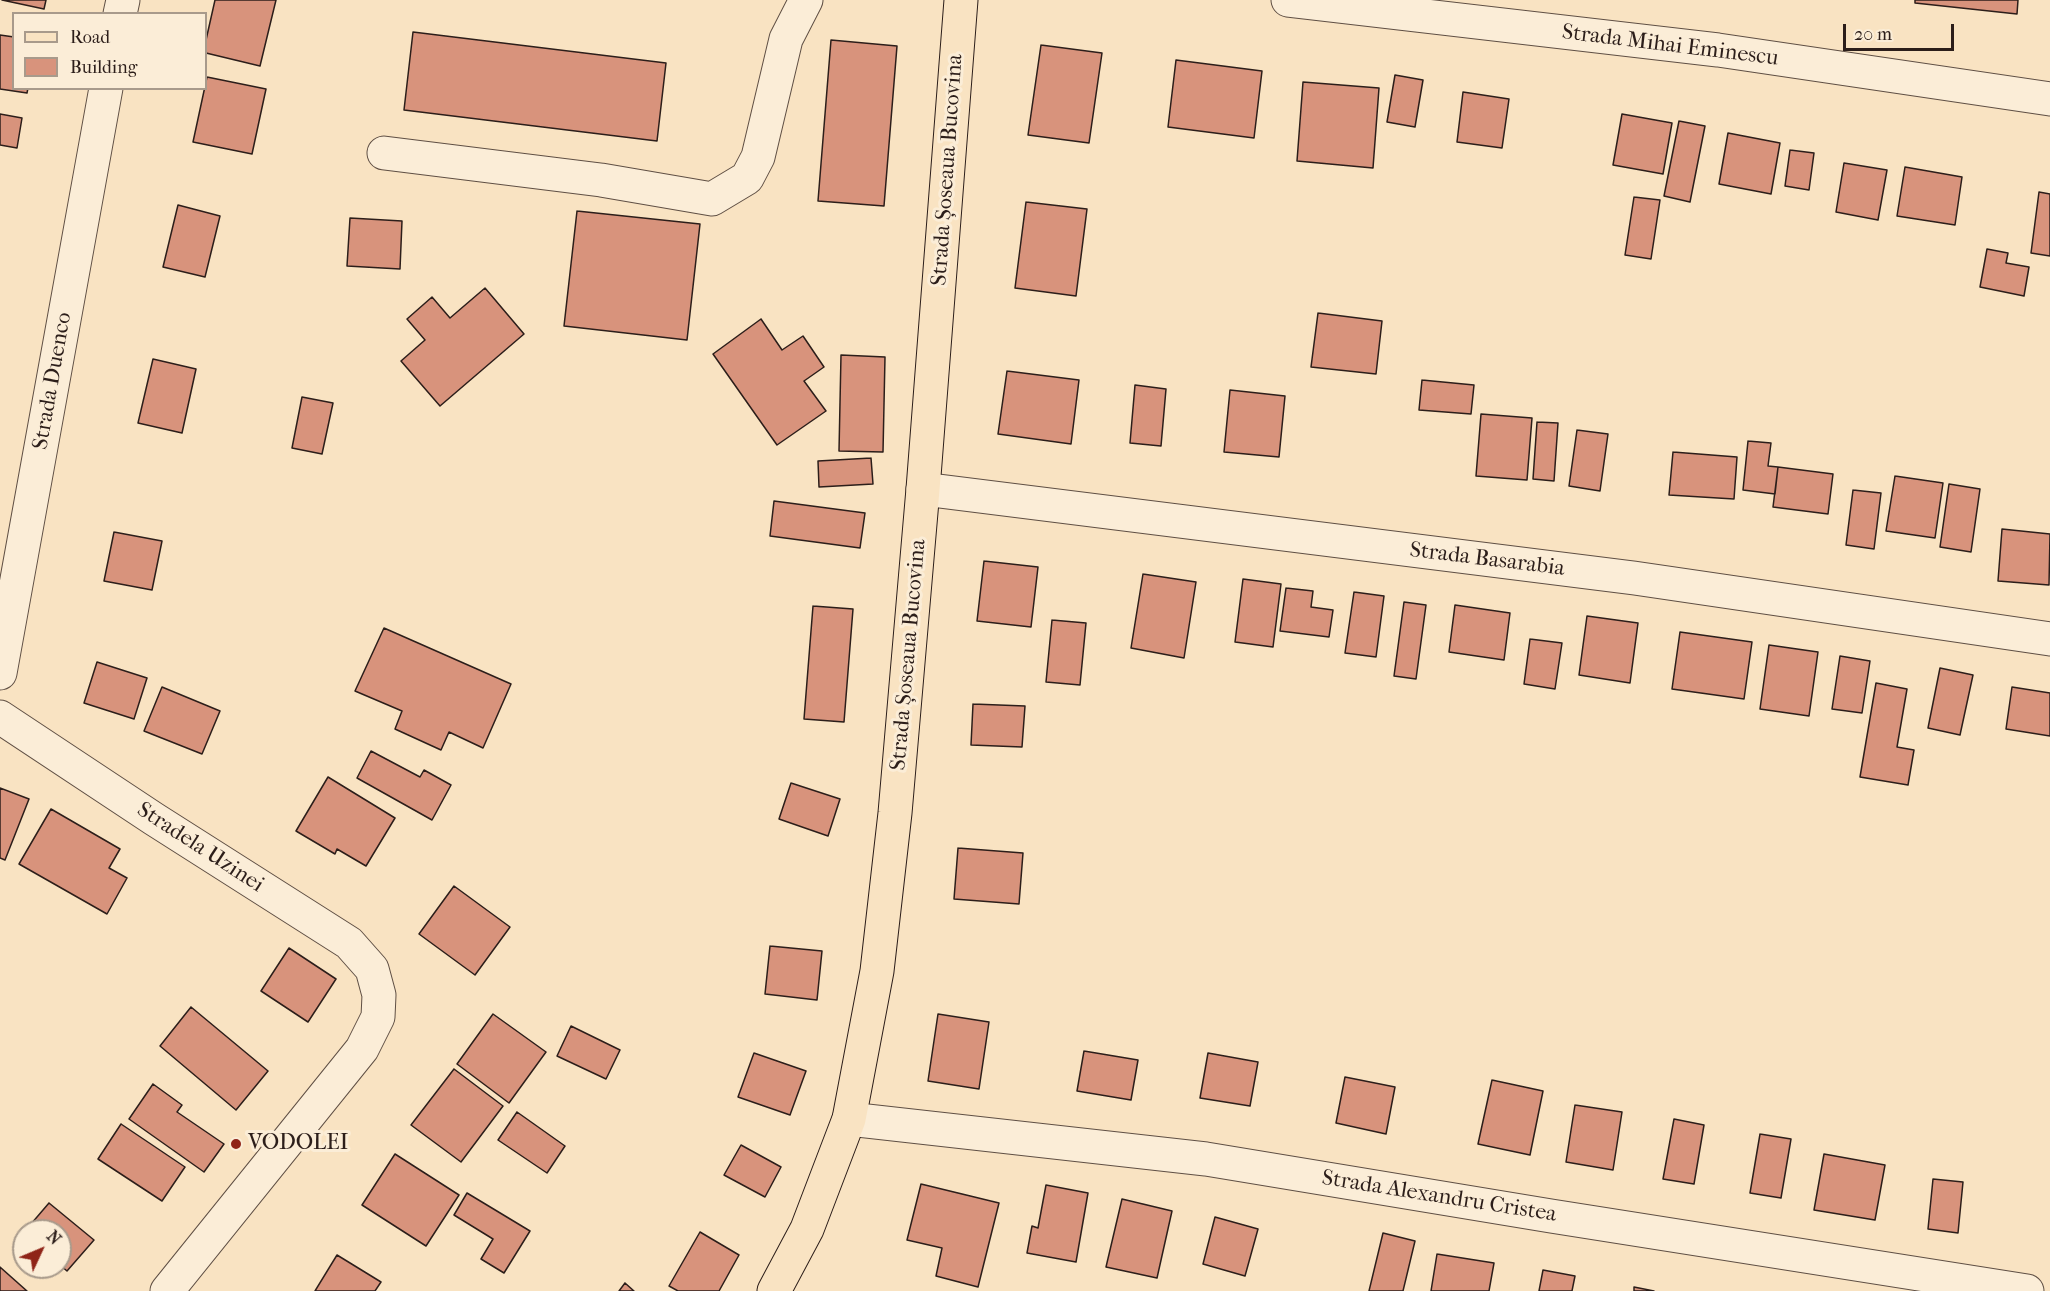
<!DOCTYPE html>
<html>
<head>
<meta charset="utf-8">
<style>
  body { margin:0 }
  #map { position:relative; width:2050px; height:1291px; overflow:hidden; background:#f9e3c2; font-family:"IM FELL French Canon",serif }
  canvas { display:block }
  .legend { position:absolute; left:12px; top:12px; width:195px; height:78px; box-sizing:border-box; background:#fbedd7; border:2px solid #a89a8b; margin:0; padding:8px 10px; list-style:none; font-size:18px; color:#2c1e1a }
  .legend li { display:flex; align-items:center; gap:12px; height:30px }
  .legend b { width:30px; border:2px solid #a89a8b }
  .north { position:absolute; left:12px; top:1219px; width:60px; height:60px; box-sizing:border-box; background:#fbedd7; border:2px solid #a89a8b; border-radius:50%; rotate:46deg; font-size:16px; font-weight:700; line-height:24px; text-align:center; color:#2c1e1a }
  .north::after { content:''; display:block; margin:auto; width:21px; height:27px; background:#8f2418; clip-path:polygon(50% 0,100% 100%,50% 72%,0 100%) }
  .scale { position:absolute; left:1843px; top:24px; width:111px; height:27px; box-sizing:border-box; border:3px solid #2c1e1a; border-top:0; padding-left:8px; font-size:18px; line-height:21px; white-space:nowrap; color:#2c1e1a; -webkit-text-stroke:4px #fbedd7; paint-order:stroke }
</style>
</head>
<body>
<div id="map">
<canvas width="2050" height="1291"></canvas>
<ul class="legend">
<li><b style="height:8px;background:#f9e3c2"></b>Road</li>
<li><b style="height:16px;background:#d8937c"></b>Building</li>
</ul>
<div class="north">N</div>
<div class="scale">20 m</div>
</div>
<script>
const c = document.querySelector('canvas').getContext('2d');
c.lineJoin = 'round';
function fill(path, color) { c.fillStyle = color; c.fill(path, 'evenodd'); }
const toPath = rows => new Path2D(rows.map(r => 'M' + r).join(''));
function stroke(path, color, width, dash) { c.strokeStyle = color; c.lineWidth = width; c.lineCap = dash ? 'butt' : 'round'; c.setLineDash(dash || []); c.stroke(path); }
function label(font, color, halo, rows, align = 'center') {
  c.font = font + ' "IM FELL French Canon",serif'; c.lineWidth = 6; c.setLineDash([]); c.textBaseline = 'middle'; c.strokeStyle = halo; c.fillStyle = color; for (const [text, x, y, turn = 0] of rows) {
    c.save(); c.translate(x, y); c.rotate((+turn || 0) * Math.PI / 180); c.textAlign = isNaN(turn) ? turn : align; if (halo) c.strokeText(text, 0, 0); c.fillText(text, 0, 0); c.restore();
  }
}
const building = toPath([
  [2,0,46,0,44,9,2,0],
  [215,0,276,0,260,66,206,53,206,40,215,0],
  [1915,0,2018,0,2017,14,1915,3,1915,0],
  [413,32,666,63,657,141,404,110,413,32],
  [0,35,14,37,14,88,28,88,27,93,0,89,0,35],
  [831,40,897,46,884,206,818,201,831,40],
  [1041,45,1102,53,1089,143,1028,135,1041,45],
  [1176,60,1262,71,1254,138,1168,127,1176,60],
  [1395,75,1423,80,1415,127,1387,122,1395,75],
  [207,77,266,89,252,154,193,142,207,77],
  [1303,82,1379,88,1373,168,1297,161,1303,82],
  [1463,92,1509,99,1502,148,1457,142,1463,92],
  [0,114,22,118,17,148,0,145,0,114],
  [1622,114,1672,123,1663,174,1613,165,1622,114],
  [1679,121,1705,126,1690,202,1664,196,1679,121],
  [1728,133,1780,143,1771,194,1719,184,1728,133],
  [1790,150,1814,153,1809,190,1785,186,1790,150],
  [1844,163,1887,170,1878,220,1836,212,1844,163],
  [1905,167,1962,177,1955,225,1897,216,1905,167],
  [2039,192,2050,194,2050,256,2031,253,2039,192],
  [1634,197,1660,200,1651,259,1625,255,1634,197],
  [1026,202,1087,209,1076,296,1015,288,1026,202],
  [178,205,220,216,205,277,163,267,178,205],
  [577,211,700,224,687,340,564,326,577,211],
  [350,218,402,221,400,269,347,266,350,218],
  [1987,249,2008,253,2006,263,2029,267,2024,296,1980,287,1987,249],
  [485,288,524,334,440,406,401,361,425,340,407,319,432,297,450,318,485,288],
  [1318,313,1382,321,1376,374,1311,367,1318,313],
  [761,319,782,350,803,336,824,367,804,381,826,411,777,445,713,354,761,319],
  [841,355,885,357,883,452,839,451,841,355],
  [153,359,196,369,182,433,138,423,153,359],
  [1007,371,1079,380,1071,444,998,434,1007,371],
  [1422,380,1474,385,1471,414,1419,410,1422,380],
  [1135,385,1166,389,1161,446,1130,443,1135,385],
  [1230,390,1285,396,1279,457,1224,452,1230,390],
  [302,397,333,403,322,454,292,448,302,397],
  [1481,414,1532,418,1527,480,1476,476,1481,414],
  [1537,422,1558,423,1554,481,1533,479,1537,422],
  [1577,430,1608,434,1600,491,1569,486,1577,430],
  [1748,441,1771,443,1768,466,1778,467,1775,494,1743,490,1748,441],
  [1673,452,1737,457,1734,499,1669,495,1673,452],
  [871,458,873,484,819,487,818,461,871,458],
  [1778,467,1833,474,1828,514,1773,507,1778,467],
  [1895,476,1943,483,1935,538,1886,531,1895,476],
  [1949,484,1980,489,1971,552,1940,547,1949,484],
  [1853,490,1881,493,1874,549,1846,545,1853,490],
  [774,501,865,513,860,548,770,536,774,501],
  [2002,529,2050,534,2049,585,1998,581,2002,529],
  [114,532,162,541,152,590,104,581,114,532],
  [984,561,1038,567,1031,627,977,621,984,561],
  [1143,574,1196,582,1184,658,1131,648,1143,574],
  [1243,579,1281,584,1273,647,1235,642,1243,579],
  [1286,588,1313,591,1311,607,1333,610,1329,637,1280,631,1286,588],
  [1354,592,1384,596,1376,657,1345,653,1354,592],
  [1404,602,1426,605,1416,679,1394,676,1404,602],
  [1455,605,1510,613,1504,660,1449,652,1455,605],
  [813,606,853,609,844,722,804,719,813,606],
  [1587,616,1638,623,1630,683,1579,675,1587,616],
  [1052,620,1086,623,1080,685,1046,682,1052,620],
  [384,628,511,684,483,748,449,732,441,750,395,729,402,711,355,691,384,628],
  [1680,632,1752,642,1744,699,1672,689,1680,632],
  [1530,639,1562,643,1555,689,1524,684,1530,639],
  [1769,645,1818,652,1809,716,1760,709,1769,645],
  [1840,656,1870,661,1862,713,1832,709,1840,656],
  [97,662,147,678,134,719,84,703,97,662],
  [1940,668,1973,675,1960,735,1928,728,1940,668],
  [1876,683,1907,689,1897,747,1914,750,1908,785,1860,777,1876,683],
  [162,687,220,711,202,754,144,731,162,687],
  [2012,687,2050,693,2050,736,2006,729,2012,687],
  [973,704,1025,706,1022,747,971,745,973,704],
  [371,751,420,777,424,770,451,785,432,820,357,778,371,751],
  [328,777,395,818,366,866,337,849,335,854,296,831,328,777],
  [791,783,840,799,828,836,779,819,791,783],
  [0,788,29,799,5,860,0,858,0,788],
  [51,809,120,849,109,868,127,878,107,914,19,864,51,809],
  [958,848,1023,853,1019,904,954,899,958,848],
  [454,886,510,927,475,975,419,934,454,886],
  [770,946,822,951,817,1000,765,994,770,946],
  [289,948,336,979,308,1022,261,991,289,948],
  [191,1007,268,1071,236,1110,160,1046,191,1007],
  [493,1014,546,1052,509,1103,457,1064,493,1014],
  [938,1014,989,1022,979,1089,928,1081,938,1014],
  [571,1026,620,1050,606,1079,557,1056,571,1026],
  [1084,1051,1138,1060,1131,1100,1077,1091,1084,1051],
  [754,1053,806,1071,790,1115,738,1097,754,1053],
  [1208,1053,1258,1062,1250,1106,1200,1098,1208,1053],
  [454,1069,503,1106,461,1162,411,1125,454,1069],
  [1345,1077,1395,1087,1386,1134,1336,1123,1345,1077],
  [1492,1080,1543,1091,1530,1155,1478,1144,1492,1080],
  [153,1084,182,1105,177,1112,224,1144,204,1172,129,1119,153,1084],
  [1575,1105,1622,1112,1613,1170,1566,1162,1575,1105],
  [517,1112,565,1146,547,1173,498,1140,517,1112],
  [1674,1119,1704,1125,1694,1184,1663,1179,1674,1119],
  [121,1124,185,1167,162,1201,98,1159,121,1124],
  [1760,1134,1791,1139,1781,1198,1750,1193,1760,1134],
  [741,1145,781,1167,765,1197,724,1175,741,1145],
  [395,1154,459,1195,426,1246,362,1205,395,1154],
  [1824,1154,1885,1165,1875,1220,1814,1210,1824,1154],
  [1933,1179,1963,1182,1958,1233,1928,1229,1933,1179],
  [921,1184,999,1203,978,1287,936,1276,942,1248,907,1240,921,1184],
  [1046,1185,1088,1193,1076,1262,1027,1253,1032,1226,1038,1228,1046,1185],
  [467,1193,530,1231,504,1273,481,1259,493,1239,454,1215,467,1193],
  [1122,1199,1172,1211,1157,1278,1106,1267,1122,1199],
  [49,1203,94,1240,67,1271,60,1265,60,1231,25,1231,49,1203],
  [1215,1217,1258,1229,1245,1276,1203,1264,1215,1217],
  [700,1232,739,1255,719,1291,678,1291,669,1286,700,1232],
  [1383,1233,1415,1241,1403,1291,1369,1291,1383,1233],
  [1437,1254,1494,1263,1489,1291,1431,1291,1437,1254],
  [337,1255,381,1282,375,1291,315,1291,337,1255],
  [0,1267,27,1291,0,1291,0,1267],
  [1543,1270,1575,1276,1572,1291,1539,1291,1543,1270],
  [625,1283,634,1291,619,1291,625,1283],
  [1634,1287,1654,1291,1634,1291,1634,1287]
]);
fill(building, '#d8937c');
stroke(building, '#2c1e1a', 1.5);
const minor = toPath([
  [1288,0,1718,50,2050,99],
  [120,14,123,0],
  [384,153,601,180,712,199,747,178,758,157,786,39,806,0],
  [923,489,1634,578,2050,639],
  [0,673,106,88],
  [0,717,154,819,349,943,372,969,379,995,378,1017,362,1049,167,1291],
  [849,1119,1206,1159,1551,1216,2027,1291]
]);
const major = toPath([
  [774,1291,807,1229,849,1119,877,971,895,813,923,489,961,0]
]);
stroke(minor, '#5f4f44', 35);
stroke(major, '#2c1e1a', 35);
stroke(minor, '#fbedd7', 33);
stroke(major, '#f9e3c2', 33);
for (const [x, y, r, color] of [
  [236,1144,6,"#8f2418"]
]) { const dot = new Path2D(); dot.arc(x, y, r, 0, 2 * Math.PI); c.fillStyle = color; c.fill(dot); stroke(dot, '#fbedd7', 2); }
label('22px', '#2c1e1a', '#fbedd7', [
  ["Strada Mihai Eminescu",1670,46,7],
  ["Strada Șoseaua Bucovina",948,170,-86],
  ["Strada Duenco",53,381,-80],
  ["Strada Basarabia",1487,560,7],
  ["Strada Șoseaua Bucovina",909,655,-85],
  ["Stradela Uzinei",200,848,33],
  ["Strada Alexandru Cristea",1439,1197,9]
]);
label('22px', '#2c1e1a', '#fbedd7', [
  ["VODOLEI",248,1144]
], 'left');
</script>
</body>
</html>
